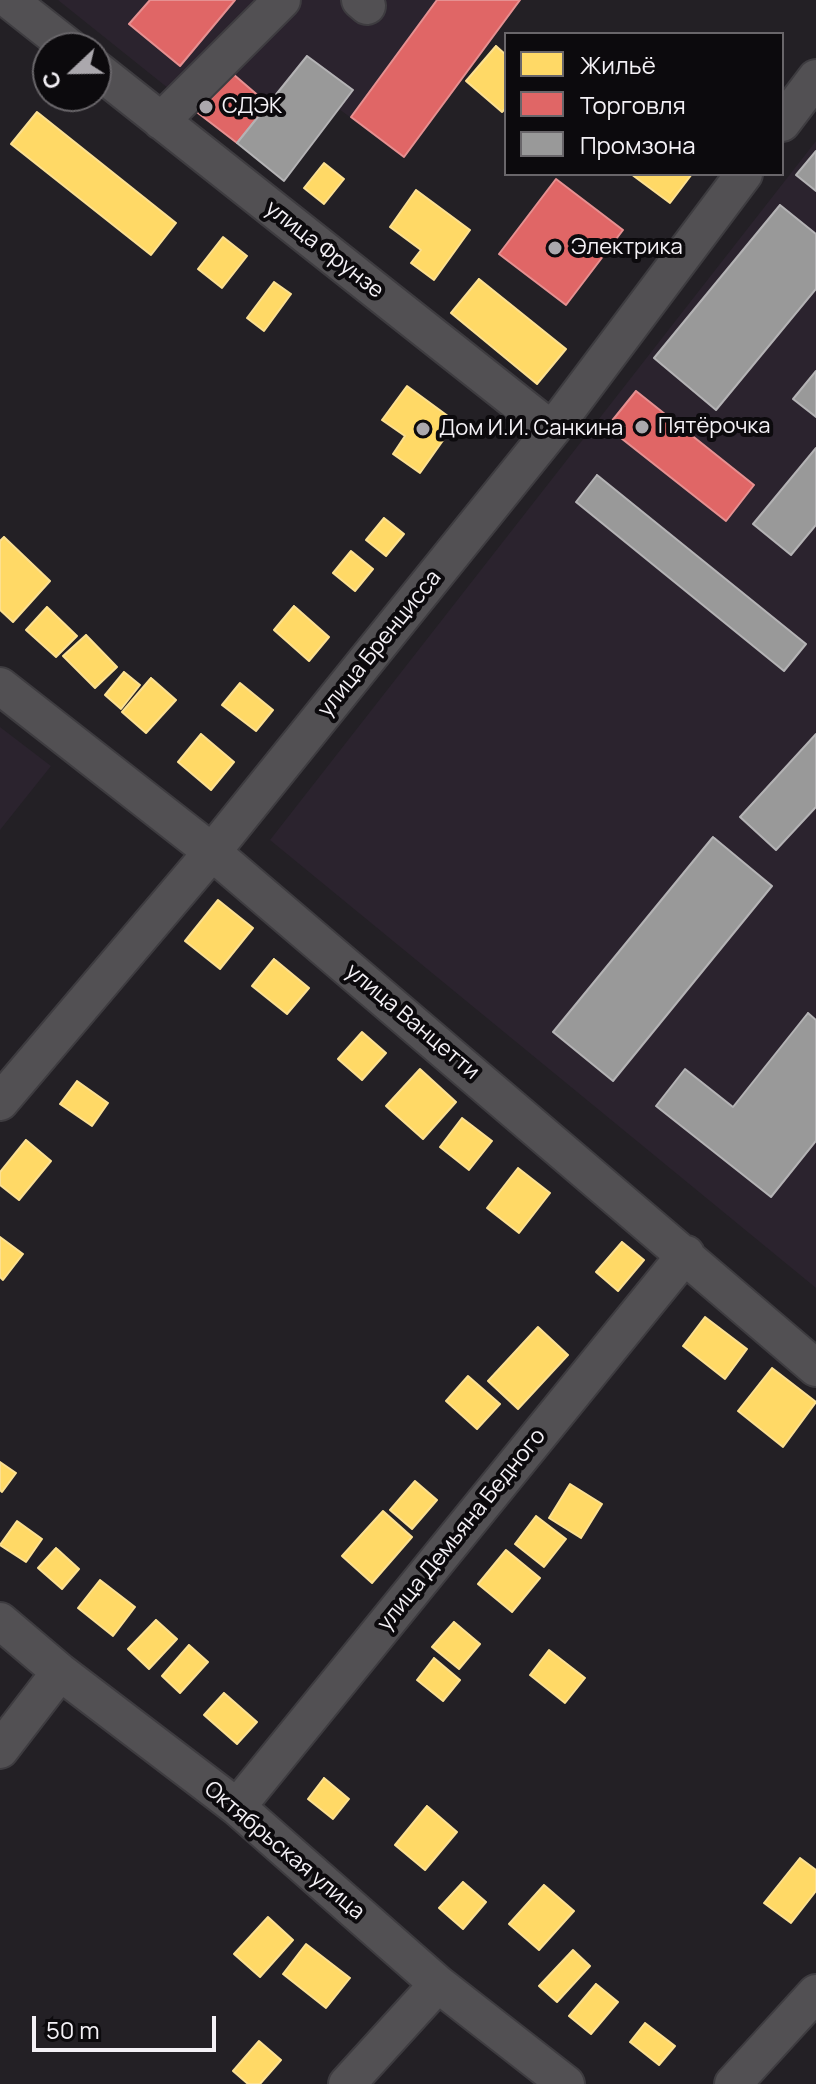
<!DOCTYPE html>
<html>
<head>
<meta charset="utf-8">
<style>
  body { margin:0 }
  #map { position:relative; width:816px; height:2084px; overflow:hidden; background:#232025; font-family:Manrope,sans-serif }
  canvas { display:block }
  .legend { position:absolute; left:504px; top:32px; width:280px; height:144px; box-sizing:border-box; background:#0c0a0d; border:2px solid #69666a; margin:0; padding:10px 14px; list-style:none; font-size:24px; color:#f4f1f6 }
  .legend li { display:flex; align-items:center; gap:16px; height:40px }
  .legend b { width:40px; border:2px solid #69666a }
  .north { position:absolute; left:32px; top:32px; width:80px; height:80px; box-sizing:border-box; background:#0c0a0d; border:2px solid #69666a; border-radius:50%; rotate:248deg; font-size:22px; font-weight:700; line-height:32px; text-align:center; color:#f4f1f6 }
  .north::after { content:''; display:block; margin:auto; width:28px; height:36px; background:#aba8ad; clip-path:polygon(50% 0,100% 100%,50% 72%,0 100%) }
  .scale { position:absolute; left:32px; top:2016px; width:184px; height:36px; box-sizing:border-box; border:4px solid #f4f1f6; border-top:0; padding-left:10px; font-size:24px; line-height:28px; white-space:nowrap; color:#f4f1f6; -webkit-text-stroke:6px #0c0a0d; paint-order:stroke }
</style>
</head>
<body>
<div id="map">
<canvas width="816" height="2084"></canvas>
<ul class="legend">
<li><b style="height:22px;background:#ffd966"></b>Жильё</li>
<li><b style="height:22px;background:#e06666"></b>Торговля</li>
<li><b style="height:22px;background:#999"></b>Промзона</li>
</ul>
<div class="north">С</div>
<div class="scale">50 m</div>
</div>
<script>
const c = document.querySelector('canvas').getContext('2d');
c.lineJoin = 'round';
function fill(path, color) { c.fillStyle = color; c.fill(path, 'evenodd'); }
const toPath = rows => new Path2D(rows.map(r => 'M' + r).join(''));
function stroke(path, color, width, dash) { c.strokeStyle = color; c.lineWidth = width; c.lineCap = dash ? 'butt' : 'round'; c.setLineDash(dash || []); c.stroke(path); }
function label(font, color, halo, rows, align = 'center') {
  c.font = font + ' Manrope,sans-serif'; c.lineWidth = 8; c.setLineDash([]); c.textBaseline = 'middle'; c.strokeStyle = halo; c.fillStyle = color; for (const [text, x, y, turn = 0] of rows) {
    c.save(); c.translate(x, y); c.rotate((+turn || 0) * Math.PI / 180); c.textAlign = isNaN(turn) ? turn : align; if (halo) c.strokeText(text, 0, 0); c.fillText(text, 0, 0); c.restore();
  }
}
fill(toPath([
  [58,0,520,0,404,157,339,109,284,181],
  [816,141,816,1288,270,840],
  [0,727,51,766,0,830]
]), '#2b232e');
const homes = toPath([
  [496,46,506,55,506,108,502,112,466,81,496,46],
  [37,112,176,223,151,255,11,144,37,112],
  [324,163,344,179,324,204,304,188,324,163],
  [631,174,692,174,670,203,631,174],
  [416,190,470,230,434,280,411,263,421,250,390,227,416,190],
  [223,237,247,256,222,288,198,269,223,237],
  [479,279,566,349,537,384,451,313,479,279],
  [274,282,291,294,264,331,247,318,274,282],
  [407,386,456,422,420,473,393,454,405,436,382,420,407,386],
  [384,518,404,534,386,556,366,540,384,518],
  [4,537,50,581,13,622,0,610,0,541,4,537],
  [351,551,373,569,355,591,333,573,351,551],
  [294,606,329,637,309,661,274,630,294,606],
  [47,607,77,636,56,657,26,630,47,607],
  [86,635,117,667,95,688,63,656,86,635],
  [124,672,140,685,121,709,105,695,124,672],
  [151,678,176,700,146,733,122,712,151,678],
  [240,683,273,710,256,731,222,705,240,683],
  [201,734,234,762,211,790,178,762,201,734],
  [218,900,253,928,220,969,185,941,218,900],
  [274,959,309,988,287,1014,252,986,274,959],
  [362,1032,386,1053,362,1080,338,1059,362,1032],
  [420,1069,456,1102,423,1139,386,1106,420,1069],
  [77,1081,108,1103,92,1126,60,1104,77,1081],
  [462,1118,492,1141,469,1170,440,1147,462,1118],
  [26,1140,51,1161,19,1200,0,1185,0,1172,26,1140],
  [518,1168,550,1193,519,1233,487,1208,518,1168],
  [0,1237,23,1254,3,1280,0,1277,0,1237],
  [622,1242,644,1260,618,1291,596,1272,622,1242],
  [705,1317,747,1349,725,1379,683,1346,705,1317],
  [538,1327,568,1355,518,1409,488,1381,538,1327],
  [772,1368,816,1402,783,1447,738,1411,772,1368],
  [468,1376,500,1404,477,1429,446,1401,468,1376],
  [0,1462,16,1473,2,1492,0,1490,0,1462],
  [415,1481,437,1500,412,1529,390,1510,415,1481],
  [570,1484,602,1504,581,1538,549,1518,570,1484],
  [383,1511,412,1537,372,1583,342,1556,383,1511],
  [536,1516,566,1539,544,1567,515,1544,536,1516],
  [17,1521,42,1539,26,1562,0,1545,17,1521],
  [56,1548,79,1569,62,1589,38,1568,56,1548],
  [506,1550,540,1578,512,1612,478,1584,506,1550],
  [100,1580,135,1607,113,1636,78,1608,100,1580],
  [156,1620,177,1639,149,1669,128,1649,156,1620],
  [454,1622,480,1644,459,1669,432,1647,454,1622],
  [189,1645,208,1662,180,1693,162,1676,189,1645],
  [549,1650,585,1678,565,1703,530,1675,549,1650],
  [434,1658,460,1680,443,1701,417,1680,434,1658],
  [224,1693,257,1722,237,1744,204,1715,224,1693],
  [324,1778,349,1799,333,1819,308,1799,324,1778],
  [427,1806,457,1832,425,1870,395,1845,427,1806],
  [800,1858,816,1870,816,1891,791,1923,764,1903,800,1858],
  [463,1882,486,1902,463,1929,439,1908,463,1882],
  [544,1885,574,1911,539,1950,509,1924,544,1885],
  [268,1917,293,1940,260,1977,234,1954,268,1917],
  [306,1944,350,1978,326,2008,283,1974,306,1944],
  [573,1950,590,1966,557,2002,539,1986,573,1950],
  [596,1984,618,2002,591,2034,569,2016,596,1984],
  [645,2023,675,2046,659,2065,630,2042,645,2023],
  [259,2041,281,2060,260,2084,248,2084,233,2071,259,2041]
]);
fill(homes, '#ffd966');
stroke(homes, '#fce091', 2);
const shops = toPath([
  [150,0,235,0,180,66,129,24,150,0],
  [437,0,520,0,404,157,351,117,437,0],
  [233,74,268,104,237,143,198,113,233,74],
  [556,179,623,230,566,305,499,254,556,179],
  [636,391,754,485,726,521,607,427,636,391]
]);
fill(shops, '#e06666');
stroke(shops, '#e69091', 2);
const industry = toPath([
  [307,56,353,90,284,181,237,143,307,56],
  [816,151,816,191,796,175,816,151],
  [780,205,816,234,816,289,716,410,654,358,780,205],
  [816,371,816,417,793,399,816,371],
  [816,448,816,525,791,555,753,524,816,448],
  [597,475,806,644,784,671,576,502,597,475],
  [816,734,816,807,776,850,740,817,816,734],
  [713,837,772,886,613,1081,553,1032,713,837],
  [808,1013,816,1020,816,1141,771,1197,656,1106,685,1069,733,1107,808,1013]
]);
fill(industry, '#999');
stroke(industry, '#b4b3b5', 2);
const minor = toPath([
  [9,0,70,48],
  [360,0,367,6],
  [96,69,552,430],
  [161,121,282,0],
  [782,123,816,78],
  [0,686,212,852,816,1368],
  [0,1102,212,852,552,430,744,174],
  [0,1621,60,1672,237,1807,438,1984,566,2084],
  [0,1750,60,1672],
  [237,1807,686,1254],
  [347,2084,438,1984],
  [733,2084,816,1993]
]);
stroke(minor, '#3e3c40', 40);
stroke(minor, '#525053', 36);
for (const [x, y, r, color] of [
  [206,107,8,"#aba8ad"],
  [555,248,8,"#aba8ad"],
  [642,427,8,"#aba8ad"],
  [423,429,8,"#aba8ad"]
]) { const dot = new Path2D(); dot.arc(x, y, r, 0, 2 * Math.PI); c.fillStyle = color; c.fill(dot); stroke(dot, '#0c0a0d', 3); }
label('22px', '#f4f1f6', '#0c0a0d', [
  ["СДЭК",222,107],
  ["Электрика",571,248],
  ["Пятёрочка",658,427],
  ["Дом И.И. Санкина",439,429]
], 'left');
label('22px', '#f4f1f6', '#0c0a0d', [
  ["улица Фрунзе",324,250,38],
  ["улица Бренцисса",380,644,-51],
  ["улица Ванцетти",412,1022,40],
  ["улица Демьяна Бедного",462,1530,-51],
  ["Октябрьская улица",284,1851,40]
]);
</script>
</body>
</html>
